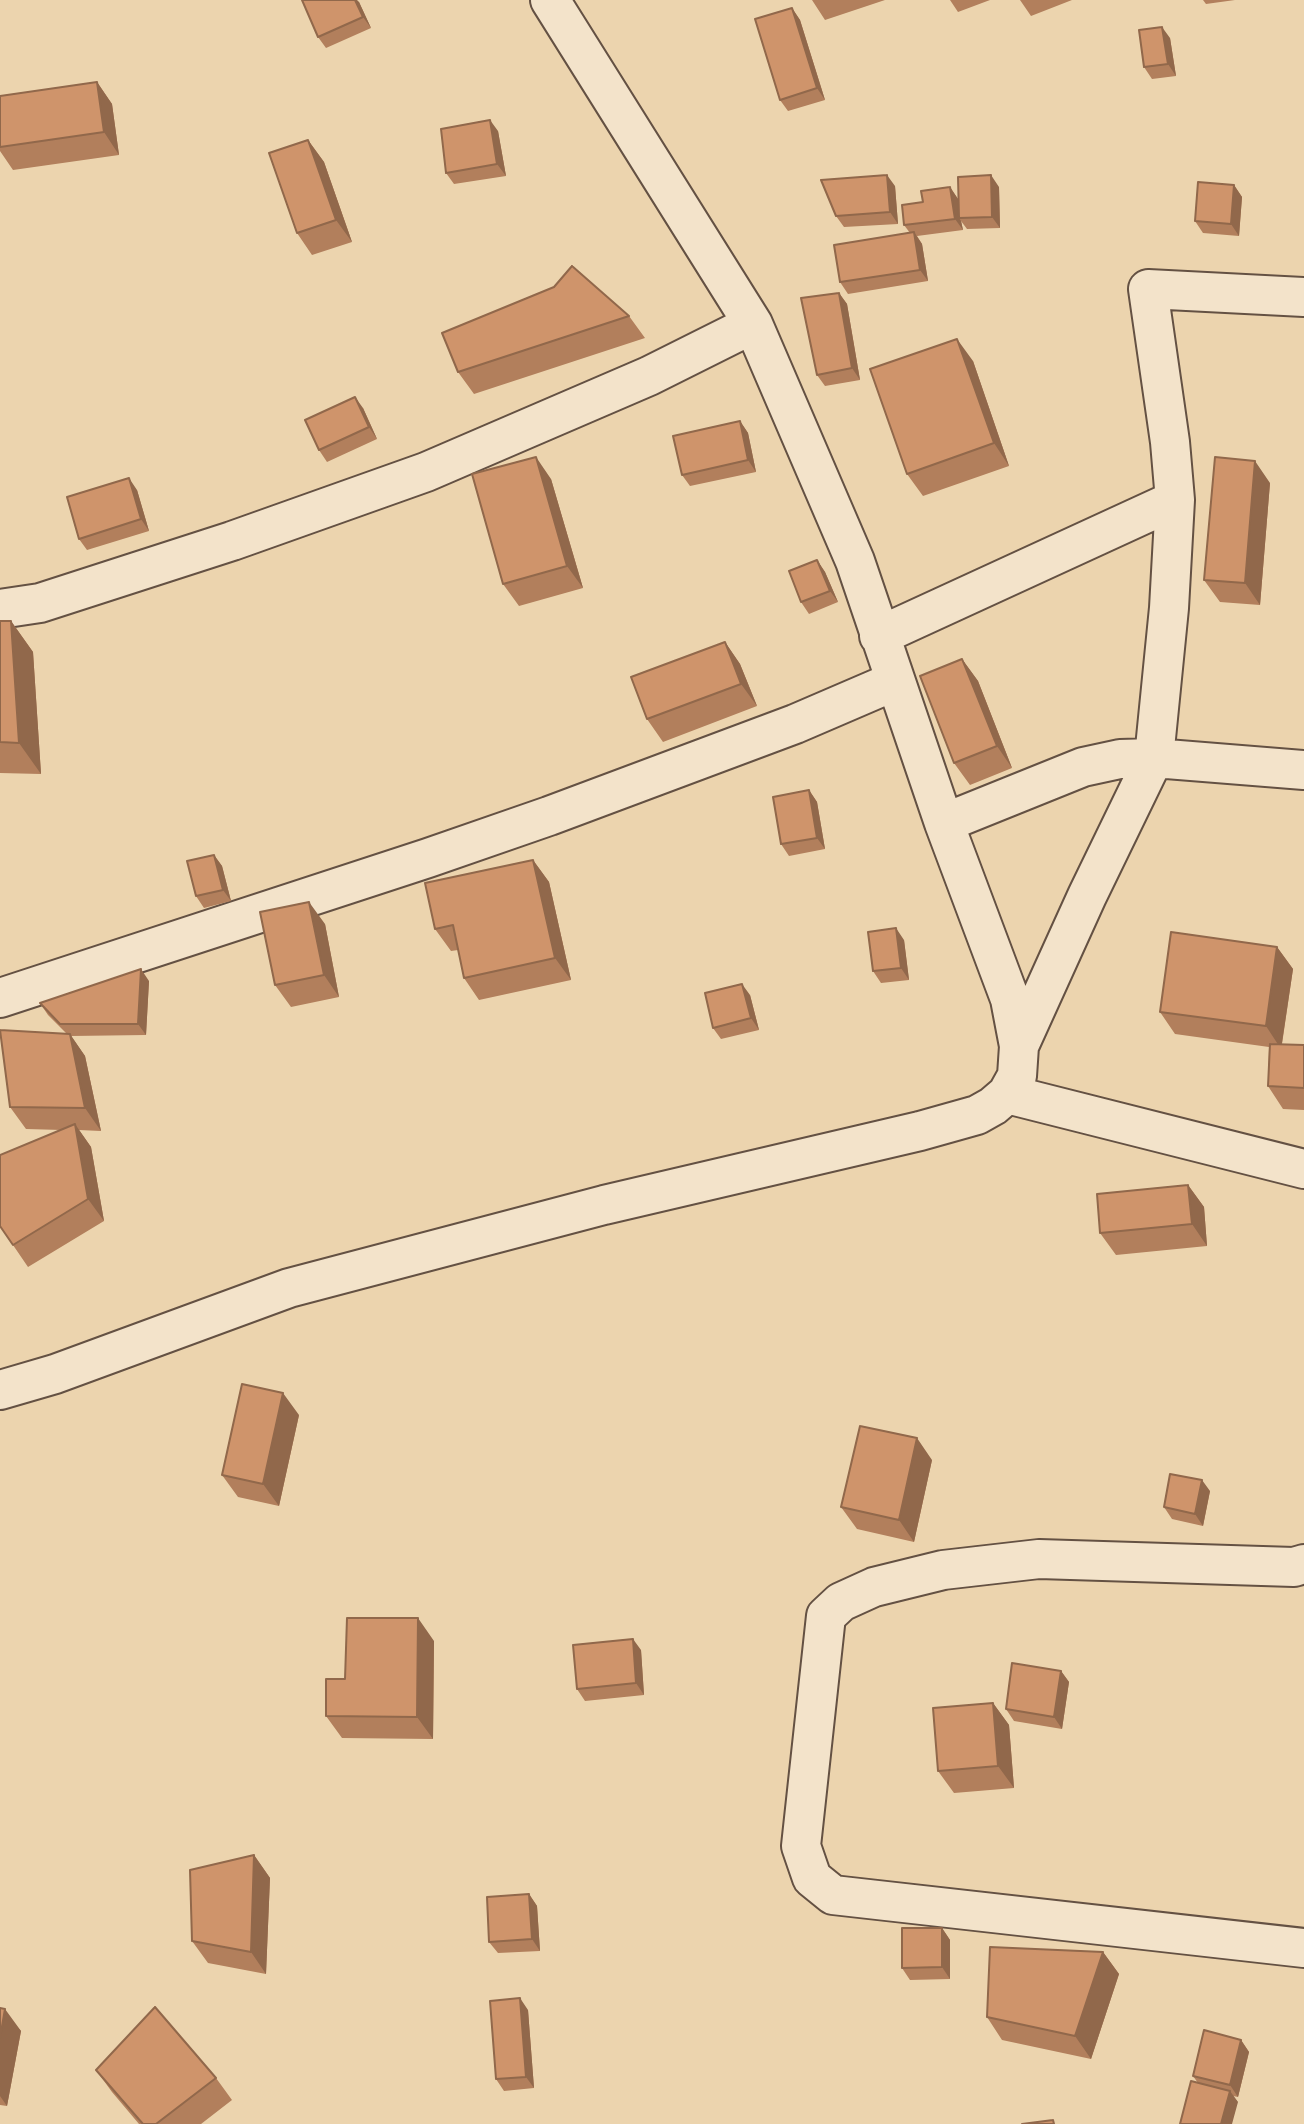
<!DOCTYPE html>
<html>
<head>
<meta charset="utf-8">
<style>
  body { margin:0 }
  canvas { display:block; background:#ecd4ae }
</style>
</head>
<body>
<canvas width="1304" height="2124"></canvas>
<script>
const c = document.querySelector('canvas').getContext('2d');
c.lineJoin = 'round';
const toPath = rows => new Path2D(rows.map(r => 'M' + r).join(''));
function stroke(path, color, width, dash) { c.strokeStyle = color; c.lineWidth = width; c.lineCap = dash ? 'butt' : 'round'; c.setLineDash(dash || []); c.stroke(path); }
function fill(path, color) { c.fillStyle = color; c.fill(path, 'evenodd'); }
const street = toPath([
  [0,609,40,603,232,541,426,472,649,376,753,324],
  [879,636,1175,500],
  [944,823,1083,767,1120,759,1154,758,1304,770],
  [0,998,428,858,549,816,795,724,895,681],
  [1019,1046,1087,896,1154,758,1169,608,1175,500,1170,442,1148,289,1304,297],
  [1007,1094,1304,1169],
  [0,1390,55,1374,289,1288,604,1205,920,1131,977,1115,993,1106,1007,1094,1017,1076,1019,1046,1010,999,944,823,855,561,753,324,550,0],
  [1304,1564,1294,1567,1039,1559,943,1570,874,1587,841,1602,826,1616,801,1846,812,1878,833,1895,1304,1948]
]);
stroke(street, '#645143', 42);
stroke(street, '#f3e3ca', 38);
fill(toPath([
  [812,0,885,0,825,20],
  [950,0,990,0,958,12],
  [1020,0,1072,0,1031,16],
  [1203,0,1235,0,1206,4],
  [359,2,371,28,326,48,318,37],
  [792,8,800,20,825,100,788,111,780,100],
  [1170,38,1176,76,1152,79,1144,67],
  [97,82,112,104,119,155,13,170,0,151,0,96],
  [498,131,506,176,454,184,446,173],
  [308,140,324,162,352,242,312,255,297,233],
  [1234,185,1242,197,1239,236,1203,233,1195,221],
  [895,186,898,224,844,227,836,216],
  [950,187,958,199,999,187,1000,228,967,229,961,221,963,230,917,236,922,244,928,281,848,294,840,282,910,233,904,225,923,202],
  [839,293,847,304,860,380,825,386,817,375],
  [629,316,645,338,474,394,458,372],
  [973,361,1009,466,923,496,907,474],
  [363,408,377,439,327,462,319,450],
  [740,421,748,433,756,472,690,486,682,475],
  [551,479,583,588,519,606,503,584],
  [1270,483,1260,605,1220,602,1204,580],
  [137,490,149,531,87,550,79,539],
  [817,560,825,572,838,602,809,614,801,602],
  [0,621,11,621,33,652,41,774,0,773],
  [725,642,740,664,757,706,663,742,647,719],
  [962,659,978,681,1012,768,970,785,954,763],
  [809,790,817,802,825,849,789,856,781,844],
  [214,855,222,866,231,901,204,908,196,896],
  [533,860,549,882,571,980,479,1000,464,978,458,950,451,951,435,929],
  [325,924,339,997,291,1007,275,985],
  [904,940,909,980,881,983,873,971],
  [1277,947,1293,969,1282,1044,1304,1045,1304,1110,1283,1109,1268,1086,1269,1047,1175,1034,1160,1012],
  [149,981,146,1035,71,1036,85,1056,101,1131,79,1130,91,1147,104,1221,28,1267,0,1226,62,1130,26,1129,10,1107,67,1034,48,1015,40,1003],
  [750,995,759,1030,721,1039,713,1028],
  [1188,1185,1204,1207,1207,1246,1116,1255,1100,1233],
  [299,1415,279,1506,238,1497,222,1475],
  [932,1460,914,1542,857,1529,841,1507],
  [1210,1491,1203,1526,1172,1519,1164,1507],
  [434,1641,433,1739,342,1738,326,1716,345,1679],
  [641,1650,644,1695,585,1701,577,1689],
  [1061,1671,1069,1682,1062,1729,1014,1721,1006,1709],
  [993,1703,1009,1725,1014,1788,954,1793,938,1771],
  [254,1855,270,1878,266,1974,208,1963,192,1941],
  [529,1894,537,1906,540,1951,498,1953,489,1942],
  [942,1928,950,1940,950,1979,910,1980,902,1968],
  [1103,1952,1119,1974,1091,2059,1002,2040,987,2017],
  [0,2008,21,2031,7,2106,0,2105],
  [528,2010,534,2088,504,2091,496,2079],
  [1241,2040,1249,2052,1238,2097,1233,2096,1238,2102,1198,2083,1193,2076],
  [96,2070,216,2078,232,2100,201,2124,139,2124,112,2092]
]), '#b27f5c');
fill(toPath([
  [355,0,357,0,359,2,371,28,363,17],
  [792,8,800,20,825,100,817,88],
  [1162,27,1170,38,1176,76,1168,64],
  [97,82,112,104,119,155,104,132],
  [490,120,498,131,506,176,497,164],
  [308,140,324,162,352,242,336,220],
  [887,175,895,186,898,224,890,212],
  [991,175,999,187,1000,228,992,217],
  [1234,185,1242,197,1239,236,1231,224],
  [950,187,958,199,959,218,961,221,963,230,955,219],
  [914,232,922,244,928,281,920,270],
  [839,293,847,304,860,380,852,368],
  [957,339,973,361,1009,466,994,443],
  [355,397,363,408,377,439,369,427],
  [740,421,748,433,756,472,748,460],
  [536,457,551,479,583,588,567,566],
  [1255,461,1270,483,1260,605,1245,583],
  [129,478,137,490,149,531,141,519],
  [817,560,825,572,838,602,830,591],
  [11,621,33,652,41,774,19,743],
  [725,642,740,664,757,706,741,684],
  [962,659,978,681,1012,768,997,746],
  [809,790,817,802,825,849,817,838],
  [214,855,222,866,231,901,223,890],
  [533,860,549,882,571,980,555,958],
  [309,902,325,924,339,997,324,975],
  [896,928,904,940,909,980,901,968],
  [1277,947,1293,969,1281,1049,1266,1026],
  [141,969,149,981,146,1035,138,1024],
  [742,984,750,995,759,1030,751,1018],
  [70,1034,85,1056,101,1131,85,1108],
  [75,1124,91,1147,104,1221,88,1199],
  [1188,1185,1204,1207,1207,1246,1192,1224],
  [283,1393,299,1415,279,1506,263,1484],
  [917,1438,932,1460,914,1542,899,1520],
  [1202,1480,1210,1491,1203,1526,1195,1514],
  [418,1618,434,1641,433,1739,417,1717],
  [633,1639,641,1650,644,1695,636,1683],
  [1061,1671,1069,1682,1062,1729,1054,1717],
  [993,1703,1009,1725,1014,1788,998,1766],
  [254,1855,270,1878,266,1974,251,1952],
  [529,1894,537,1906,540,1951,532,1939],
  [942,1928,950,1940,950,1979,942,1967],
  [1103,1952,1119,1974,1091,2059,1075,2036],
  [520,1998,528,2010,534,2088,526,2077],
  [5,2009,21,2031,7,2106,0,2096,0,2038],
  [1241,2040,1249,2052,1238,2097,1230,2085],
  [1230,2091,1238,2102,1232,2124,1221,2124]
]), '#91684b');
const building = toPath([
  [302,0,355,0,363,17,318,37,302,0],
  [792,8,817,88,780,100,755,19,792,8],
  [1162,27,1168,64,1144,67,1139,30,1162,27],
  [97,82,104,132,0,147,0,96,97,82],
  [490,120,497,164,446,173,441,129,490,120],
  [308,140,336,220,297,233,269,153,308,140],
  [887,175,890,212,836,216,821,180,887,175],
  [991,175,992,217,959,218,958,177,991,175],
  [1198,182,1234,185,1231,224,1195,221,1198,182],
  [950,187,955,219,904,225,902,205,923,202,921,191,950,187],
  [914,232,920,270,840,282,834,245,914,232],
  [572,266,629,316,458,372,442,333,554,287,572,266],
  [839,293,852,368,817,375,801,298,839,293],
  [957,339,994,443,907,474,870,369,957,339],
  [355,397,369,427,319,450,305,420,355,397],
  [740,421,748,460,682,475,673,436,740,421],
  [536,457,567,566,503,584,472,474,536,457],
  [1215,457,1255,461,1245,583,1204,580,1215,457],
  [129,478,141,519,79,539,67,497,129,478],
  [817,560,830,591,801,602,789,571,817,560],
  [0,621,11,621,19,743,0,742,0,621],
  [725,642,741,684,647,719,631,677,725,642],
  [962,659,997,746,954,763,920,676,962,659],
  [809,790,817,838,781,844,773,797,809,790],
  [214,855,223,890,196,896,187,861,214,855],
  [533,860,555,958,464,978,453,925,435,929,425,883,533,860],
  [309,902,324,975,275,985,260,912,309,902],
  [896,928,901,968,873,971,868,932,896,928],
  [1171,932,1277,947,1266,1026,1160,1012,1171,932],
  [141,969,138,1024,60,1024,40,1003,141,969],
  [742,984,751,1018,713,1028,705,993,742,984],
  [0,1030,70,1034,85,1108,10,1107,0,1030],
  [1270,1044,1304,1045,1304,1088,1268,1086,1270,1044],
  [75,1124,88,1199,13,1245,0,1226,0,1155,75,1124],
  [1188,1185,1192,1224,1100,1233,1097,1194,1188,1185],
  [242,1384,283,1393,263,1484,222,1475,242,1384],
  [860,1426,917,1438,899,1520,841,1507,860,1426],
  [1170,1474,1202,1480,1195,1514,1164,1507,1170,1474],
  [347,1618,418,1618,417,1717,326,1716,326,1679,345,1679,347,1618],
  [633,1639,636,1683,577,1689,573,1645,633,1639],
  [1012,1663,1061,1671,1054,1717,1006,1709,1012,1663],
  [993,1703,998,1766,938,1771,933,1708,993,1703],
  [254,1855,251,1952,192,1941,190,1870,254,1855],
  [529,1894,532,1939,489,1942,487,1897,529,1894],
  [902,1928,942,1928,942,1967,902,1968,902,1928],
  [990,1947,1103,1952,1075,2036,987,2017,990,1947],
  [520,1998,526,2077,496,2079,490,2001,520,1998],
  [155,2007,216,2078,156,2124,143,2124,96,2070,155,2007],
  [0,2008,5,2009,0,2038,0,2008],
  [1204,2030,1241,2040,1230,2085,1193,2076,1204,2030],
  [1191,2081,1230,2091,1221,2124,1180,2124,1191,2081],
  [1053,2120,1054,2124,1022,2124,1053,2120]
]);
fill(building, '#cf946b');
stroke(building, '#91684b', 2);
</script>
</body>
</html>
